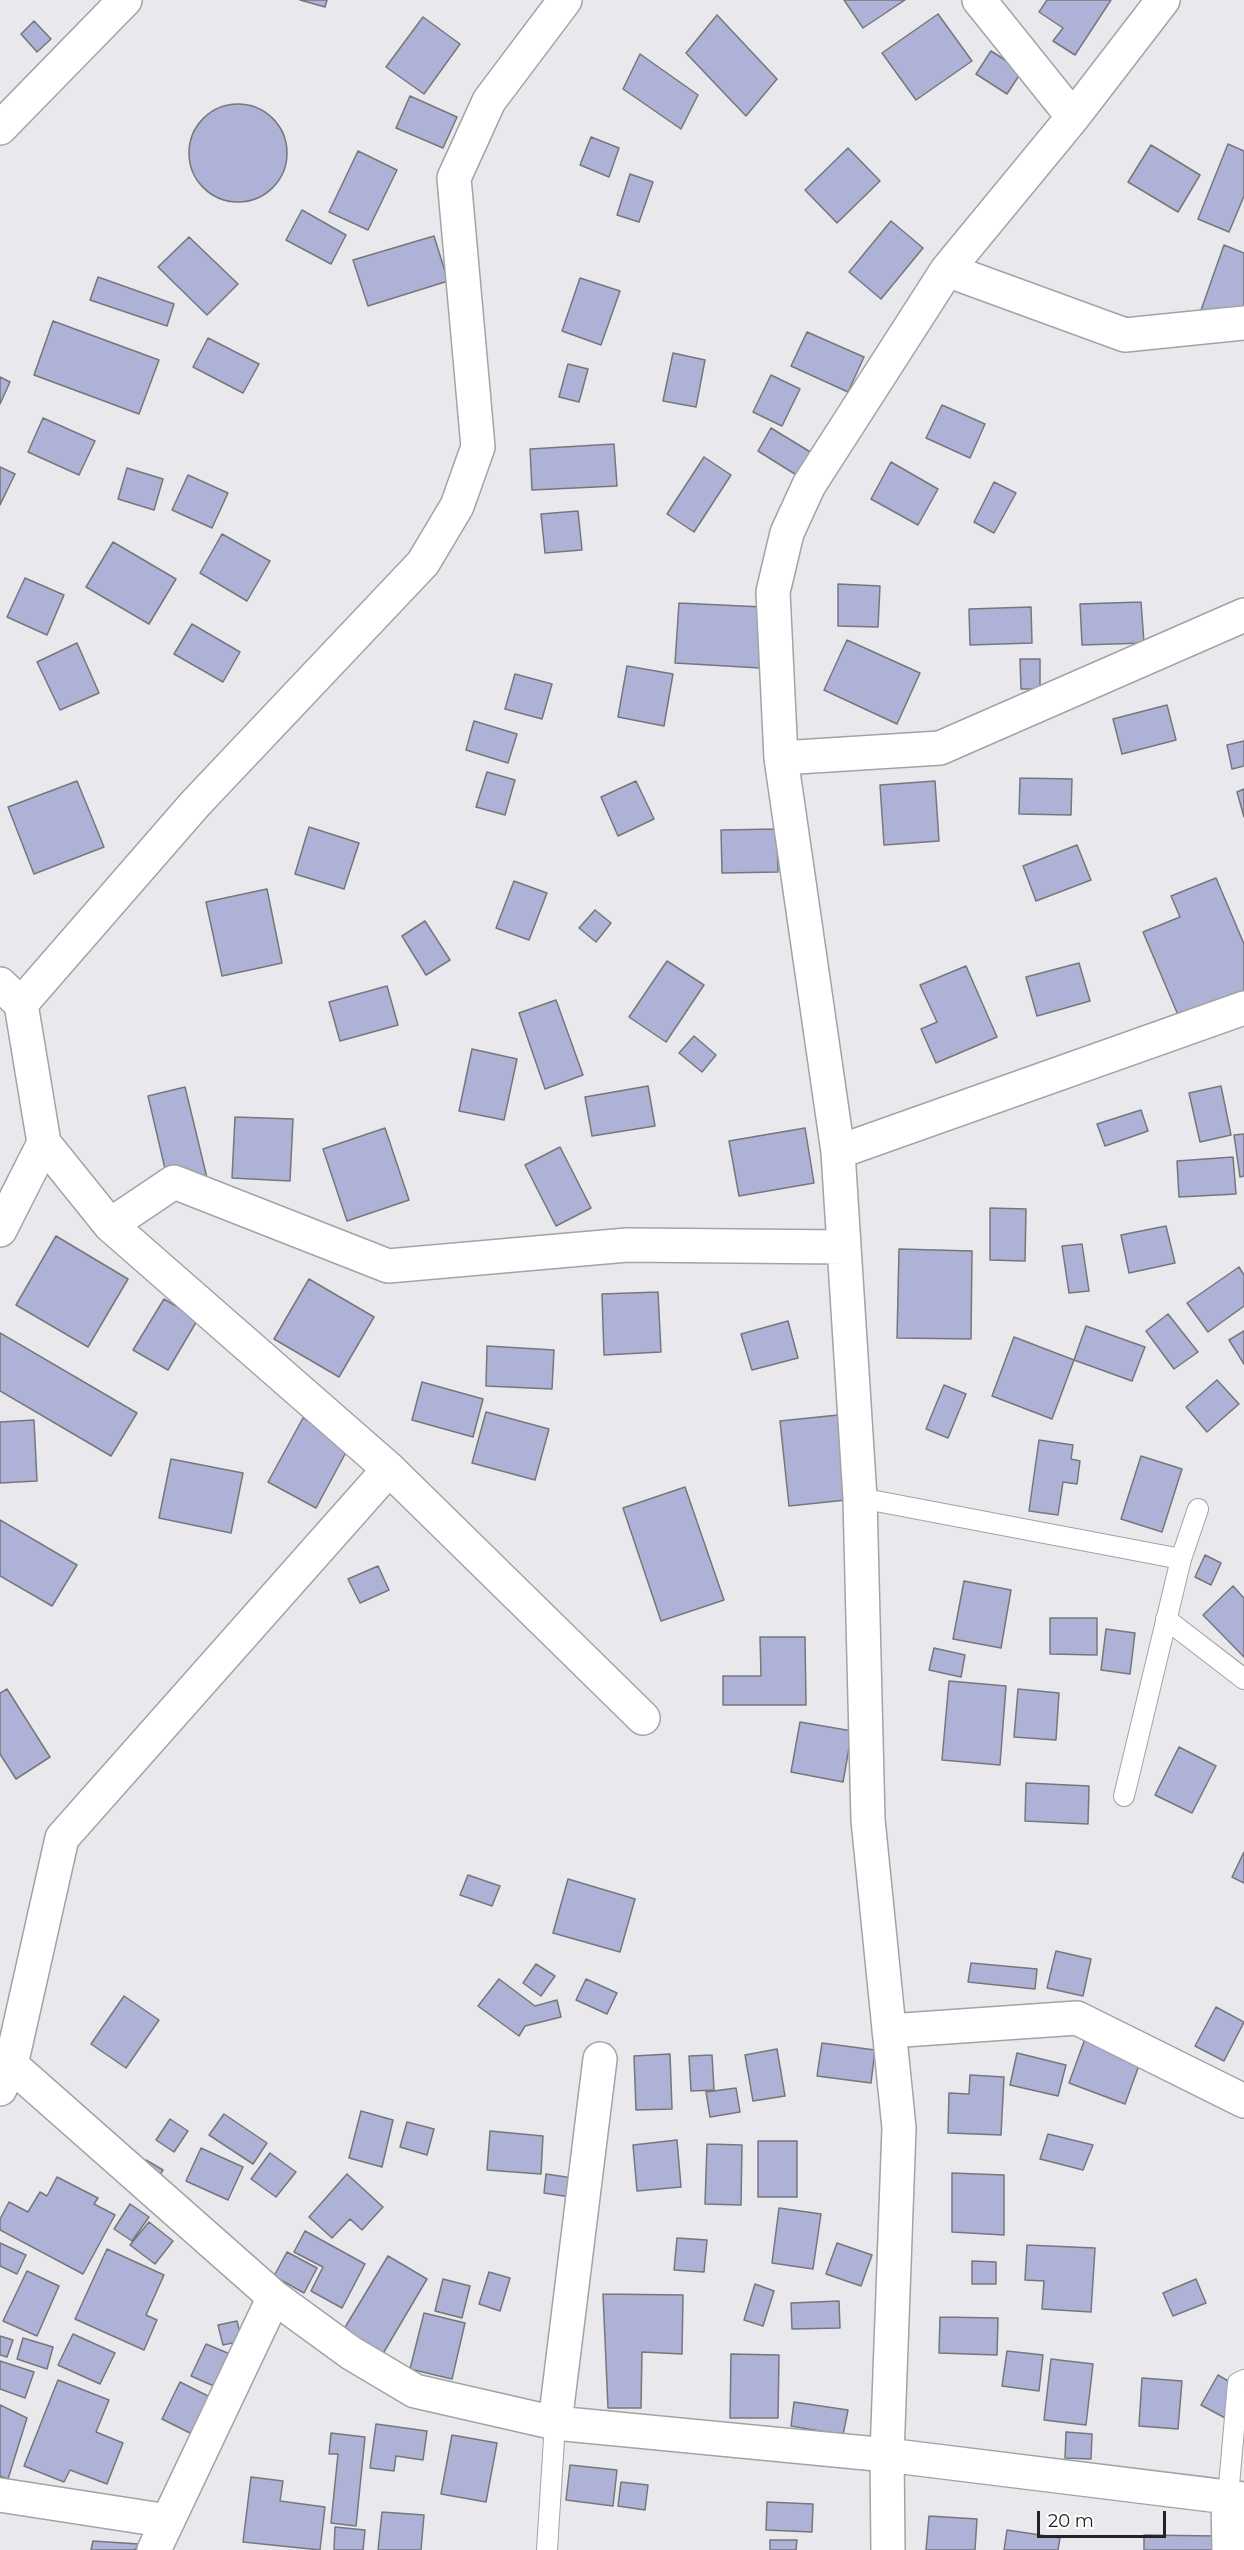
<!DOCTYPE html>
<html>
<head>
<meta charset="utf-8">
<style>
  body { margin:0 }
  #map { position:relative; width:1244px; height:2550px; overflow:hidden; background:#e9e9ed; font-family:Montserrat,sans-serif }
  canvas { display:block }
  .scale { position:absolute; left:1037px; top:2511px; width:129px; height:27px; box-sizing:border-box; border:3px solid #232325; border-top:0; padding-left:8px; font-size:18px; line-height:21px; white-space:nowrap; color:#232325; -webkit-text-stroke:4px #fff; paint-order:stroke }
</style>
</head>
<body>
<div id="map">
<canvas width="1244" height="2550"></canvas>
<div class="scale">20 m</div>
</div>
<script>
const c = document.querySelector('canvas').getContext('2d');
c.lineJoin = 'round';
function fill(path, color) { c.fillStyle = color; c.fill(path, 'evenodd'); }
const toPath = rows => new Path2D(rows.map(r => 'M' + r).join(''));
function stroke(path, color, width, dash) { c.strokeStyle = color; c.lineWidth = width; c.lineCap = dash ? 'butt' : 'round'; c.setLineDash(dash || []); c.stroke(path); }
const building = toPath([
  [300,0,327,0,325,7,300,0],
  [844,0,905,0,863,28,844,0],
  [1047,0,1111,0,1075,55,1053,41,1063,28,1039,12,1047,0],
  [938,14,972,61,916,100,882,53,938,14],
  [717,15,777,79,746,116,686,53,717,15],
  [423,17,460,44,424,94,386,67,423,17],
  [34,21,51,39,37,52,21,34,34,21],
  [991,51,1022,71,1007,94,976,74,991,51],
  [640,54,698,95,681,129,623,89,640,54],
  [410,96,457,117,443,148,396,128,410,96],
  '189 153a49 49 0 1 1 98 0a49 49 0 1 1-98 0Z',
  [591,137,619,148,609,177,580,165,591,137],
  [1228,144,1244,151,1244,196,1229,232,1198,219,1228,144],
  [1151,145,1200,175,1178,212,1128,182,1151,145],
  [848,148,880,181,837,223,805,190,848,148],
  [358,151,397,170,368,230,329,212,358,151],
  [630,174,653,182,639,222,617,215,630,174],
  [302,210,346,235,331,264,286,240,302,210],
  [891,221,923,248,881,299,849,272,891,221],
  [434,236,448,281,368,306,353,260,434,236],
  [189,237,238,284,207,315,158,267,189,237],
  [1224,245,1244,253,1244,329,1200,313,1224,245],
  [98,277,174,304,167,326,90,300,98,277],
  [580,278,620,291,601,345,562,331,580,278],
  [53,321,159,360,139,414,34,375,53,321],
  [807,332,864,357,848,392,791,366,807,332],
  [208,338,259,364,243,393,193,367,208,338],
  [673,353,705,360,696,407,663,401,673,353],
  [568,364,588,369,579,402,559,397,568,364],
  [771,375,800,389,782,426,753,412,771,375],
  [0,377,10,382,0,404,0,377],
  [942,405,985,424,970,458,926,438,942,405],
  [43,418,95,441,79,475,28,452,43,418],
  [771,428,812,453,798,476,758,451,771,428],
  [614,444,617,486,532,490,530,449,614,444],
  [704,457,731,475,694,532,667,514,704,457],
  [891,462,938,489,918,525,871,499,891,462],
  [0,467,15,474,0,505,0,467],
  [127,468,163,479,154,510,118,499,127,468],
  [188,475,228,493,212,528,172,510,188,475],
  [994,482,1016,493,994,533,974,522,994,482],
  [578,511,582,550,545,553,541,514,578,511],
  [222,534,270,561,247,601,200,573,222,534],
  [113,542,176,579,149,624,86,587,113,542],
  [25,578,64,595,47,635,7,617,25,578],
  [838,584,880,586,878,627,838,626,838,584],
  [1141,602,1144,643,1082,645,1080,604,1141,602],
  [679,603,763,607,760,668,675,663,679,603],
  [1031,607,1032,643,970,645,969,609,1031,607],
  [192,624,240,652,223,682,174,654,192,624],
  [847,640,920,673,897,724,824,690,847,640],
  [77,643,99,693,60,710,37,662,77,643],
  [1020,659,1040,659,1040,689,1021,689,1020,659],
  [627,666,673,674,664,726,618,717,627,666],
  [515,674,552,684,542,719,505,709,515,674],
  [1167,705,1176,740,1122,754,1113,719,1167,705],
  [474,721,517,734,508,763,466,750,474,721],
  [1244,741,1244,766,1232,769,1227,745,1244,741],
  [487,772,515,780,505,815,476,807,487,772],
  [1020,778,1072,779,1071,815,1019,814,1020,778],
  [77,781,104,847,34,874,8,807,77,781],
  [636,781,654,819,618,836,601,797,636,781],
  [935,781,939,841,884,845,880,785,935,781],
  [1244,789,1244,817,1237,792,1244,789],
  [309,827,359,843,344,889,295,874,309,827],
  [777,829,778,872,722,873,721,830,777,829],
  [1077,845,1091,880,1036,901,1023,866,1077,845],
  [1216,878,1244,944,1244,996,1181,1022,1143,932,1180,917,1171,896,1216,878],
  [514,881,547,893,529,940,496,928,514,881],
  [267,889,282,963,222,976,206,902,267,889],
  [595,910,611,923,596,942,579,928,595,910],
  [425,921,450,960,426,975,402,936,425,921],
  [667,961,704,985,666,1042,629,1017,667,961],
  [1079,963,1090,1001,1037,1016,1026,977,1079,963],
  [966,966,997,1037,936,1063,921,1029,937,1022,920,985,966,966],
  [387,986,398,1025,340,1041,329,1002,387,986],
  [556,1000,583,1075,545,1089,519,1013,556,1000],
  [694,1036,716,1055,702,1072,679,1053,694,1036],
  [472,1049,517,1059,504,1120,459,1111,472,1049],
  [648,1086,655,1126,592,1136,585,1097,648,1086],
  [1221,1086,1231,1135,1200,1142,1189,1093,1221,1086],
  [185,1087,208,1182,170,1190,148,1096,185,1087],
  [1141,1110,1148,1131,1105,1146,1097,1124,1141,1110],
  [235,1117,293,1119,290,1181,232,1178,235,1117],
  [385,1128,409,1200,347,1221,323,1149,385,1128],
  [805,1128,814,1183,739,1196,729,1141,805,1128],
  [1244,1134,1244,1176,1240,1177,1234,1135,1244,1134],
  [560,1147,591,1208,556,1226,525,1165,560,1147],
  [1233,1157,1236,1194,1179,1197,1177,1161,1233,1157],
  [990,1208,1026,1209,1025,1261,990,1260,990,1208],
  [1166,1226,1175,1263,1129,1273,1121,1235,1166,1226],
  [56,1236,128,1279,88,1347,16,1305,56,1236],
  [1082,1244,1089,1291,1069,1293,1062,1246,1082,1244],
  [899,1249,972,1251,971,1339,897,1338,899,1249],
  [1239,1267,1244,1275,1244,1306,1208,1332,1187,1303,1239,1267],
  [309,1279,374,1317,339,1377,274,1339,309,1279],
  [658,1292,661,1352,604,1355,602,1294,658,1292],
  [164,1299,198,1319,168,1370,133,1350,164,1299],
  [1168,1314,1198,1352,1174,1369,1146,1331,1168,1314],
  [788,1321,798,1358,752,1370,741,1334,788,1321],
  [1086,1326,1145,1347,1132,1381,1074,1360,1086,1326],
  [1244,1331,1244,1364,1229,1340,1244,1331],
  [0,1333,137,1413,111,1456,0,1391,0,1333],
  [1014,1337,1074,1360,1052,1419,992,1396,1014,1337],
  [487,1346,554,1350,552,1389,486,1386,487,1346],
  [1217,1380,1239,1404,1207,1432,1186,1407,1217,1380],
  [422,1382,483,1399,473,1437,412,1420,422,1382],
  [944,1385,966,1394,948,1438,926,1429,944,1385],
  [486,1412,549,1429,535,1480,472,1463,486,1412],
  [838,1415,846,1500,789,1506,780,1421,838,1415],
  [303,1418,351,1443,316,1508,268,1482,303,1418],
  [34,1420,37,1481,0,1483,0,1422,34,1420],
  [1039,1440,1073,1445,1071,1459,1080,1461,1077,1484,1063,1482,1058,1515,1029,1511,1039,1440],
  [1141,1456,1182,1469,1162,1532,1121,1519,1141,1456],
  [171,1459,243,1473,231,1533,159,1518,171,1459],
  [685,1487,724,1600,661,1621,623,1508,685,1487],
  [0,1520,77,1565,52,1606,0,1576,0,1520],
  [1205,1555,1221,1563,1211,1585,1195,1577,1205,1555],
  [378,1566,389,1590,360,1603,348,1579,378,1566],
  [964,1581,1011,1590,1001,1648,953,1639,964,1581],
  [1233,1586,1244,1598,1244,1657,1203,1615,1233,1586],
  [1050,1618,1097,1618,1097,1655,1050,1654,1050,1618],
  [1106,1629,1135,1633,1130,1674,1101,1670,1106,1629],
  [760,1637,805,1637,806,1705,723,1705,723,1676,761,1676,760,1637],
  [934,1648,965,1655,961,1677,929,1670,934,1648],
  [949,1681,1006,1686,1000,1765,942,1760,949,1681],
  [7,1689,50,1757,16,1779,0,1754,0,1693,7,1689],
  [1018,1689,1059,1693,1056,1740,1014,1737,1018,1689],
  [800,1722,852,1731,843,1782,791,1772,800,1722],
  [1179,1747,1216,1766,1192,1813,1155,1795,1179,1747],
  [1026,1783,1089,1786,1088,1824,1025,1821,1026,1783],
  [1244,1852,1244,1883,1232,1877,1244,1852],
  [468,1875,500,1886,492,1906,460,1895,468,1875],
  [568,1879,635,1899,620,1952,553,1933,568,1879],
  [1056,1951,1091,1959,1083,1996,1047,1988,1056,1951],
  [971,1963,1037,1969,1035,1989,968,1982,971,1963],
  [536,1964,555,1976,541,1996,523,1983,536,1964],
  [499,1979,535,2006,557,2000,561,2017,525,2026,519,2036,478,2006,499,1979],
  [586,1979,617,1993,607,2014,576,2000,586,1979],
  [124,1996,159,2020,126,2068,91,2044,124,1996],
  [1216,2007,1244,2022,1224,2061,1195,2046,1216,2007],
  [1086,2036,1142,2057,1125,2104,1069,2083,1086,2036],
  [822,2043,875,2050,871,2083,817,2076,822,2043],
  [777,2049,785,2096,753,2101,745,2055,777,2049],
  [1017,2053,1066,2065,1058,2096,1010,2085,1017,2053],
  [670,2054,672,2109,636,2110,634,2056,670,2054],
  [712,2055,714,2090,691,2091,689,2056,712,2055],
  [970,2075,1004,2077,1001,2135,948,2133,949,2093,969,2094,970,2075],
  [736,2088,740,2112,710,2117,706,2092,736,2088],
  [361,2111,393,2120,382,2167,349,2158,361,2111],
  [224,2114,267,2143,253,2164,209,2135,224,2114],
  [170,2119,188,2131,174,2152,156,2140,170,2119],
  [407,2122,434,2129,427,2155,400,2147,407,2122],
  [490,2131,543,2136,541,2174,487,2170,490,2131],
  [1048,2134,1093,2145,1083,2170,1040,2159,1048,2134],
  [677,2140,681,2187,637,2191,633,2145,677,2140],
  [758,2141,797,2141,797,2197,758,2197,758,2141],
  [707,2144,742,2145,741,2205,705,2204,707,2144],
  [201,2148,243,2167,228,2200,186,2181,201,2148],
  [270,2153,296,2172,276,2197,251,2179,270,2153],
  [146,2160,163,2170,154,2185,137,2175,146,2160],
  [952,2173,1004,2175,1004,2235,952,2232,952,2173],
  [347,2174,383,2207,362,2230,350,2219,332,2238,309,2217,347,2174],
  [546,2174,573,2178,570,2197,544,2193,546,2174],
  [57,2177,98,2198,94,2204,115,2215,83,2274,0,2230,0,2219,9,2202,28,2212,40,2192,47,2196,57,2177],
  [130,2204,149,2217,132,2241,114,2229,130,2204],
  [779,2208,821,2214,813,2269,772,2263,779,2208],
  [149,2222,173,2241,155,2264,130,2245,149,2222],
  [305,2231,365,2264,342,2308,311,2291,323,2267,294,2252,305,2231],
  [677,2238,707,2240,704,2272,674,2270,677,2238],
  [0,2243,26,2255,17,2274,0,2266,0,2243],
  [837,2243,872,2255,861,2286,826,2274,837,2243],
  [1027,2245,1095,2248,1091,2312,1042,2309,1044,2281,1025,2280,1027,2245],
  [107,2249,164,2275,146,2315,157,2320,144,2350,75,2319,107,2249],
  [287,2252,317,2268,304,2293,274,2276,287,2252],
  [388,2256,427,2279,378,2362,338,2339,388,2256],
  [972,2261,996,2262,996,2284,972,2284,972,2261],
  [27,2271,59,2286,37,2336,3,2321,27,2271],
  [489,2272,510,2278,500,2311,479,2304,489,2272],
  [443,2279,470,2286,462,2318,435,2311,443,2279],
  [1196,2279,1206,2303,1173,2316,1163,2293,1196,2279],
  [755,2284,774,2291,763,2326,744,2320,755,2284],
  [603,2294,683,2295,682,2354,642,2352,641,2408,608,2408,603,2294],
  [839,2301,840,2328,792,2329,791,2303,839,2301],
  [424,2313,465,2323,452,2379,410,2369,424,2313],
  [940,2317,998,2318,997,2355,939,2353,940,2317],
  [237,2321,242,2341,223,2345,218,2325,237,2321],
  [73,2334,115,2353,100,2384,58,2365,73,2334],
  [0,2336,13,2340,7,2357,0,2355,0,2336],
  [23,2338,53,2347,47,2369,17,2359,23,2338],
  [206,2344,230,2354,216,2387,191,2376,206,2344],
  [1007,2351,1043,2355,1039,2391,1002,2386,1007,2351],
  [731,2354,779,2355,778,2418,730,2418,731,2354],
  [1051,2359,1093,2364,1086,2425,1044,2420,1051,2359],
  [0,2361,34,2372,25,2398,0,2389,0,2361],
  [1218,2375,1244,2390,1227,2419,1201,2405,1218,2375],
  [1142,2378,1182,2381,1178,2429,1139,2426,1142,2378],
  [58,2380,109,2400,96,2432,123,2443,107,2484,70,2470,64,2482,24,2466,58,2380],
  [180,2382,214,2399,196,2436,162,2419,180,2382],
  [794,2402,848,2410,843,2435,791,2426,794,2402],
  [0,2405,27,2418,8,2479,0,2476,0,2405],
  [376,2424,427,2431,423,2460,396,2456,394,2471,370,2468,376,2424],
  [1066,2432,1092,2434,1091,2459,1065,2458,1066,2432],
  [331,2433,365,2437,356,2526,331,2523,338,2454,329,2454,331,2433],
  [452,2435,497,2443,486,2502,441,2494,452,2435],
  [570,2465,617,2470,613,2506,566,2500,570,2465],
  [251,2477,283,2481,280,2501,325,2507,320,2550,243,2542,251,2477],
  [621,2482,648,2485,645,2510,618,2506,621,2482],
  [767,2502,813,2504,812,2532,766,2530,767,2502],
  [382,2512,424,2515,421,2550,378,2550,382,2512],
  [929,2516,977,2519,975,2550,926,2550,929,2516],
  [335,2527,365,2530,363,2550,334,2550,335,2527],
  [1007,2530,1060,2538,1058,2550,1004,2550,1007,2530],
  [1144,2535,1215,2536,1215,2550,1144,2550,1144,2535],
  [770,2540,797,2540,796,2550,770,2550,770,2540],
  [93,2541,139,2544,135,2550,91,2550,93,2541]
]);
fill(building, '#aeb2d7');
stroke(building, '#76777a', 1.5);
const service = toPath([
  [860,1498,1181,1559],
  [1166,1619,1244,1679],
  [1124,1796,1181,1559,1198,1509],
  [1228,2497,1238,2383,1244,2380],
  [547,2550,555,2423]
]);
const minor = toPath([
  [979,0,1073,117],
  [0,128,125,0],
  [947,270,1125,335,1244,323],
  [781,758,940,748,1244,615],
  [0,984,21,1004],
  [44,1143,110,1225,389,1469,643,1718],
  [838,1152,1244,1008],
  [110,1225,174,1182,388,1266,627,1245,844,1247],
  [889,2031,1077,2018,1244,2101],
  [0,2055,274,2297,351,2353,415,2391,555,2423,887,2455,1244,2499],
  [0,2089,11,2065,62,1838,389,1469],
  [555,2423,600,2059],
  [0,2495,168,2521],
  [1228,2497,1229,2550],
  [154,2550,274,2297],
  [888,2550,887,2455,899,2128,868,1820,860,1498,838,1152,781,758,773,592,787,533,809,485,947,270,1073,117,1163,0]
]);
const tertiary = toPath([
  [0,1230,44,1143,21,1004,195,804,423,563,457,506,478,447,454,178,489,101,565,0]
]);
stroke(service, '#a2a3a6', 22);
stroke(minor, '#a2a3a6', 36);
stroke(tertiary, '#a2a3a6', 36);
stroke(service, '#fff', 20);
stroke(minor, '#fff', 33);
stroke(tertiary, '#fff', 33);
</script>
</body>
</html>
